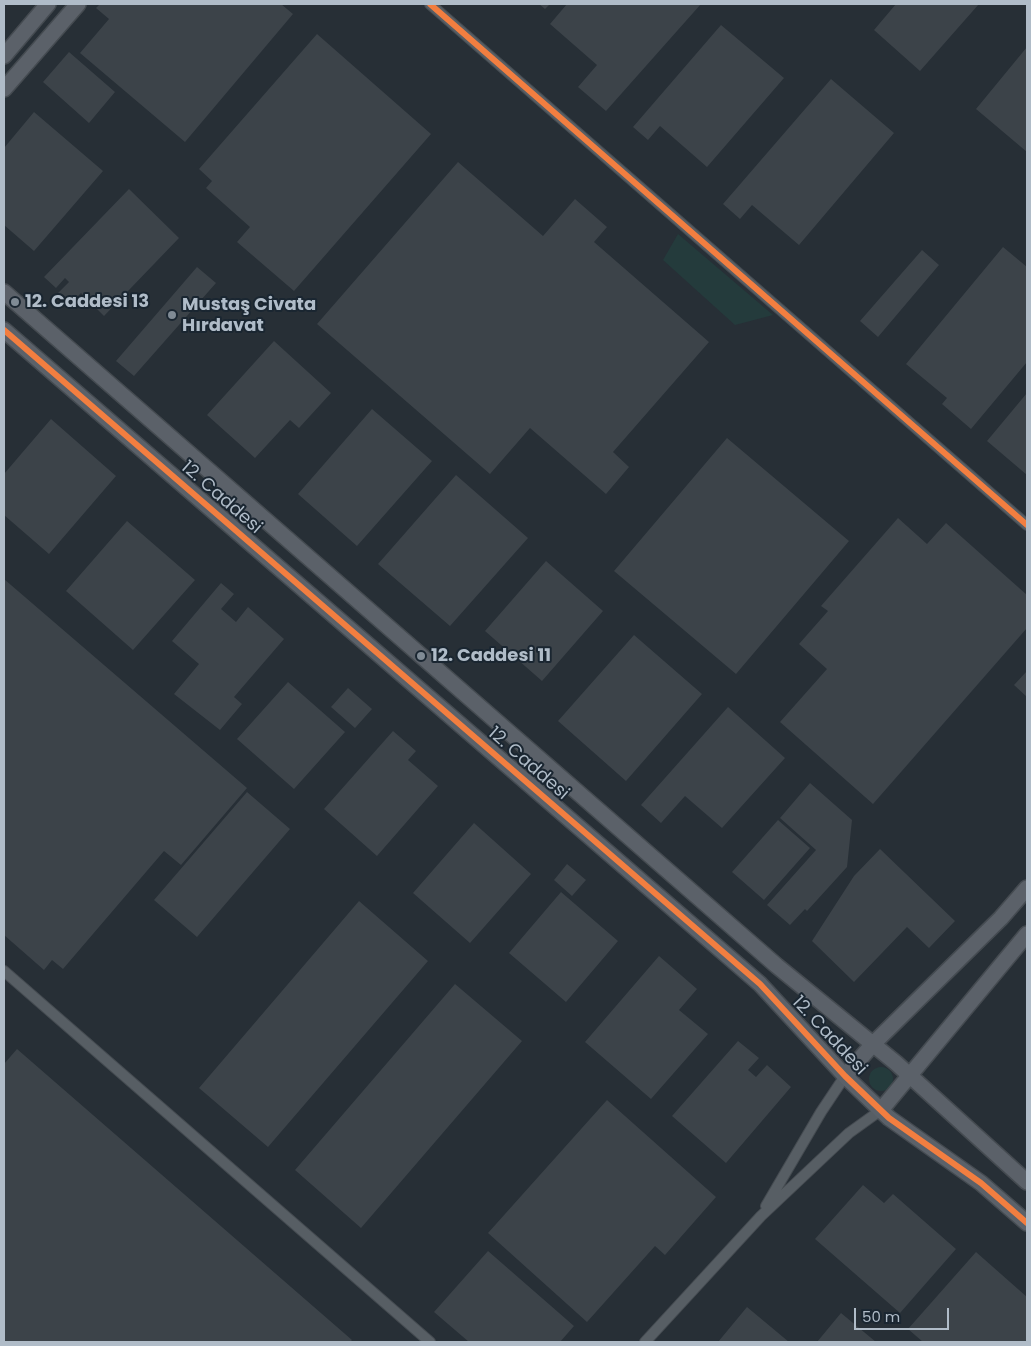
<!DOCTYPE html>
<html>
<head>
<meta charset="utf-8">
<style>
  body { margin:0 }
  #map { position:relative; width:1031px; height:1346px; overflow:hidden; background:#272f36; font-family:Poppins,sans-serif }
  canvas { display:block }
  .frame { position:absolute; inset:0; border:5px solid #b0bcc8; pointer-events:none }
  .scale { position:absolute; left:854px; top:1308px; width:95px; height:22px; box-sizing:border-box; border:2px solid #b0bcc8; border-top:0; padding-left:6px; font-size:15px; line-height:18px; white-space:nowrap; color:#b0bcc8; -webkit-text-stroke:4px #1a2631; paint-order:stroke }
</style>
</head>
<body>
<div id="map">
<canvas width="1031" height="1346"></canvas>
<div class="frame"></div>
<div class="scale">50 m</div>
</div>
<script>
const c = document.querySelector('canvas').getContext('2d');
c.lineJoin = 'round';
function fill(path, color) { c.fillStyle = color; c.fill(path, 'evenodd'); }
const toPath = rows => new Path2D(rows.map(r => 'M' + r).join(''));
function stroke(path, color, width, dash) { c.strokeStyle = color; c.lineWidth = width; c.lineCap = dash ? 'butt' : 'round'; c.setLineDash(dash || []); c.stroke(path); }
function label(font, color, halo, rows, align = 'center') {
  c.font = font + ' Poppins,sans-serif'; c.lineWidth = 4; c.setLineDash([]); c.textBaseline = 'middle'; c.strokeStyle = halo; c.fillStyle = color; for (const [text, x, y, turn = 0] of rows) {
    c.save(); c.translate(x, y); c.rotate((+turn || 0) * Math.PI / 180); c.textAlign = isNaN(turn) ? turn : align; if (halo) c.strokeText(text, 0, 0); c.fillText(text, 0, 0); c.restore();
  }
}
fill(toPath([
  [678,234,773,315,735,325,663,260],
  '869 1079a12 12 0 1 1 24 0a12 12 0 1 1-24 0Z'
]), '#243b3c');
fill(toPath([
  [100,4,281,4,293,14,185,142,80,53,109,19,96,8],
  [539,4,550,4,545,9],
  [567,4,701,4,606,111,578,87,597,65,550,24],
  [896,4,979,4,920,71,874,30],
  [721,25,784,78,707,167,660,126,648,140,633,127],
  [317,34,431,134,294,291,237,242,250,227,206,188,212,181,199,169],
  [1027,47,1027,152,976,109],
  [69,52,115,92,89,123,43,82],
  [831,79,894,133,799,245,752,205,740,219,723,204],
  [34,112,103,171,34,251,4,225,4,148],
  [458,162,543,236,575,199,607,227,594,242,709,342,613,452,629,467,606,494,530,428,490,474,317,324],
  [129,189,179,238,104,316,81,293,69,305,57,294,69,282,65,278,56,288,44,277],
  [1003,247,1027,267,1027,362,971,429,942,404,947,398,906,364],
  [922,250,939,265,878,337,860,321],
  [197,267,216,283,134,376,116,361],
  [274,341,331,393,299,428,290,420,255,458,207,415],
  [1027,393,1027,475,987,441],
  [372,409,432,461,357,546,298,494],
  [51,419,116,476,49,554,4,515,4,474],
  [727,438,849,541,736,674,614,571],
  [456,475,528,538,450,626,378,564],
  [898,518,927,544,946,523,1027,595,1027,628,873,804,780,722,827,669,799,644,828,611,821,606],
  [127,521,195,580,133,650,66,591],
  [546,561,603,611,542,681,485,631],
  [4,579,247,788,181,865,164,851,63,969,52,960,44,970,4,935],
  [221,583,234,594,221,609,236,622,248,607,284,639,234,697,242,704,220,730,174,694,199,664,172,641],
  [634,635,702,694,626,781,558,721],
  [1027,671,1027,697,1014,685],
  [288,682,345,732,294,789,237,739],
  [348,688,372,709,355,728,331,707],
  [728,707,785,758,722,828,685,796,661,823,641,805],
  [393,731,416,751,408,760,438,786,377,856,324,809],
  [810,783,852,820,847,867,807,911,805,909,790,925,767,905,816,850,780,818],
  [247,792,290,829,197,937,154,900],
  [778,820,810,848,764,900,732,872],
  [474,823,531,874,470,943,413,893],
  [880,849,955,921,929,948,907,927,854,982,812,941,854,876],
  [567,864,586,880,572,896,554,880],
  [561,892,618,941,566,1002,509,953],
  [359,901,428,961,268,1147,199,1088],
  [659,956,697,989,679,1010,708,1034,651,1099,585,1042],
  [455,984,522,1041,361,1228,295,1170],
  [738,1041,759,1058,748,1070,756,1077,767,1065,791,1087,726,1163,672,1116],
  [17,1049,352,1340,350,1342,4,1342,4,1064],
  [607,1100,716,1197,665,1255,655,1246,587,1322,488,1233],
  [863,1185,884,1203,893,1194,956,1249,900,1313,815,1239],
  [488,1251,574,1326,560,1342,469,1342,434,1312],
  [976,1252,1027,1297,1027,1342,923,1342,908,1329],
  [747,1307,789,1342,718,1342],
  [841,1313,876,1342,817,1342]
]), '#3c4349');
const street = toPath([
  [430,4,1027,525],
  [4,971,430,1342],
  [766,1206,821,1112,845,1076],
  [645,1342,761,1216,849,1133,881,1110]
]);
const secondary = toPath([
  [4,56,48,4],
  [4,89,78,4],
  [4,292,777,966,896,1063,1027,1182],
  [4,330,760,984,845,1076,889,1118,981,1183,1027,1223],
  [845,1076,873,1044,1001,918,1027,888],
  [881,1110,1027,934]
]);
stroke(street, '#454b51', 12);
stroke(secondary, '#454b51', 18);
stroke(street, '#575e64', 10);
stroke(secondary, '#5b6169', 15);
stroke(toPath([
  [430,4,1027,525],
  [4,330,760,984,845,1076,889,1118,981,1183,1027,1223]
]), '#f27e40', 6);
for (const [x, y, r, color] of [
  [15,302,5,"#808b95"],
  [172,315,5,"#808b95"],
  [421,656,5,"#808b95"]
]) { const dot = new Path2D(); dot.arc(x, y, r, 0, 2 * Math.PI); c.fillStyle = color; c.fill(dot); stroke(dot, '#1a2631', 2); }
label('bold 18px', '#b0bcc8', '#1a2631', [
  ["12. Caddesi 13",25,302],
  ["Mustaş Civata",182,305],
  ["Hırdavat",182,326],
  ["12. Caddesi 11",431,656]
], 'left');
label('18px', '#b0bcc8', '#1a2631', [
  ["12. Caddesi",221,498,41],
  ["12. Caddesi",528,764,41],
  ["12. Caddesi",829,1036,47]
]);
</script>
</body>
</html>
